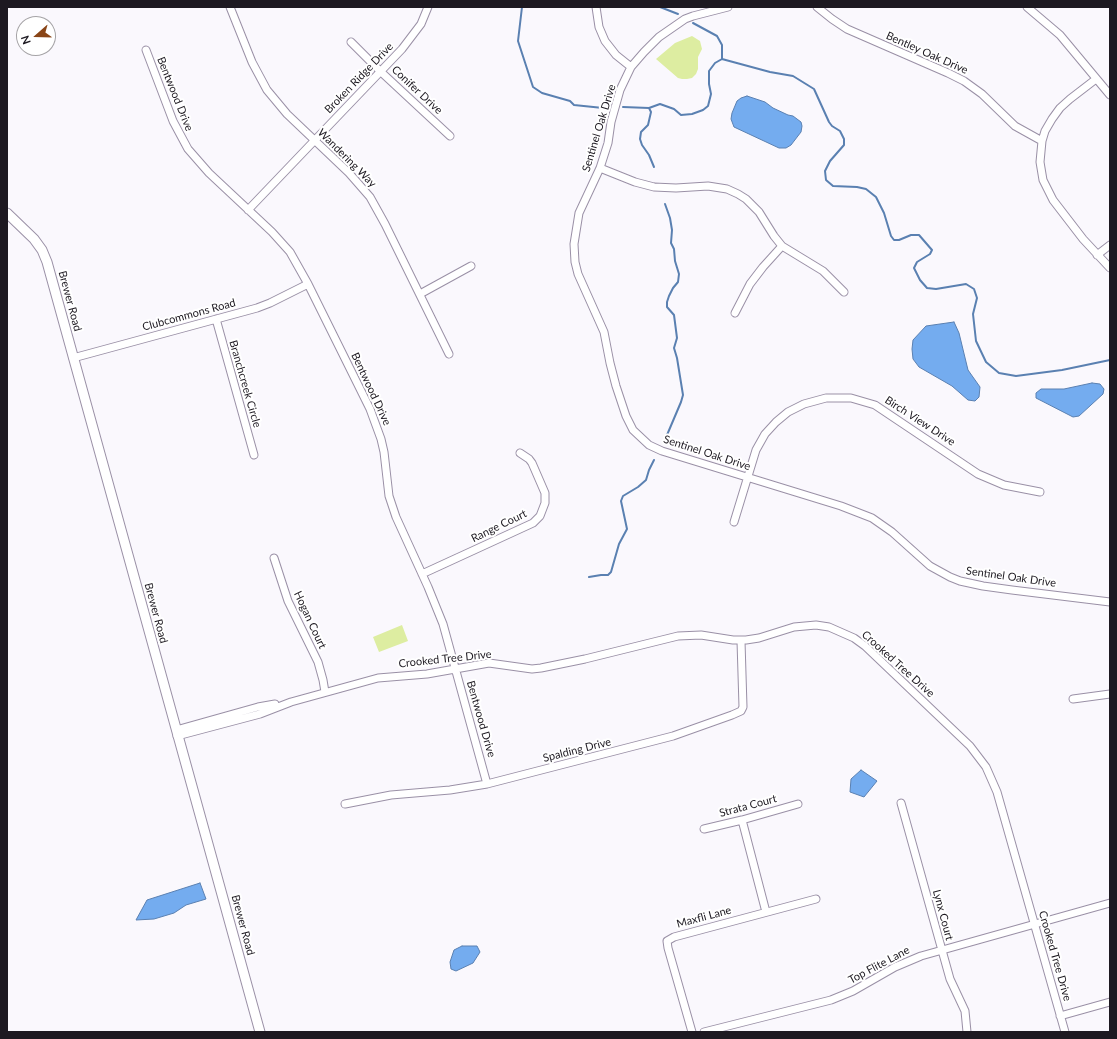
<!DOCTYPE html>
<html>
<head>
<meta charset="utf-8">
<style>
  body { margin:0 }
  #map { position:relative; width:1117px; height:1039px; overflow:hidden; background:#faf8fd; font-family:Lato,sans-serif }
  canvas { display:block }
  .frame { position:absolute; inset:0; border:8px solid #1d1921; pointer-events:none }
  .north { position:absolute; left:16px; top:16px; width:40px; height:40px; box-sizing:border-box; background:#fff; border:1px solid #a5a3a6; border-radius:50%; rotate:250deg; font-size:11px; font-weight:700; line-height:16px; text-align:center; color:#1d1921 }
  .north::after { content:''; display:block; margin:auto; width:14px; height:18px; background:#894517; clip-path:polygon(50% 0,100% 100%,50% 72%,0 100%) }
</style>
</head>
<body>
<div id="map">
<canvas width="1117" height="1039"></canvas>
<div class="frame"></div>
<div class="north">N</div>
</div>
<script>
const c = document.querySelector('canvas').getContext('2d');
c.lineJoin = 'round';
function fill(path, color) { c.fillStyle = color; c.fill(path, 'evenodd'); }
const toPath = rows => new Path2D(rows.map(r => 'M' + r).join(''));
function stroke(path, color, width, dash) { c.strokeStyle = color; c.lineWidth = width; c.lineCap = dash ? 'butt' : 'round'; c.setLineDash(dash || []); c.stroke(path); }
function label(font, color, halo, rows, align = 'center') {
  c.font = font + ' Lato,sans-serif'; c.lineWidth = 4; c.setLineDash([]); c.textBaseline = 'middle'; c.strokeStyle = halo; c.fillStyle = color; for (const [text, x, y, turn = 0] of rows) {
    c.save(); c.translate(x, y); c.rotate((+turn || 0) * Math.PI / 180); c.textAlign = isNaN(turn) ? turn : align; if (halo) c.strokeText(text, 0, 0); c.fillText(text, 0, 0); c.restore();
  }
}
fill(toPath([
  [692,36,700,41,702,49,698,57,698,69,696,74,692,78,687,79,682,79,678,78,656,59,675,43],
  [402,625,408,641,379,652,373,637]
]), '#ddeda1');
const water = toPath([
  [747,96,765,102,773,108,788,115,793,116,801,122,802,126,801,132,791,145,786,148,779,148,734,127,731,119,732,113,737,101,741,98,747,96],
  [954,322,959,333,968,370,980,387,979,397,975,401,968,400,952,386,919,367,913,359,912,349,913,340,926,326,954,322],
  [1092,383,1100,384,1104,389,1103,394,1079,416,1073,417,1036,398,1036,393,1041,389,1064,389,1092,383],
  [861,770,877,781,864,797,850,792,851,779,861,770],
  [200,883,206,899,186,905,174,913,154,919,136,920,147,900,200,883],
  [462,946,477,946,480,952,473,963,456,971,451,969,450,962,454,950,462,946]
]);
fill(water, '#74acef');
stroke(water, '#5a80b1', 1);
stroke(toPath([
  [522,7,518,41,533,87,542,93,570,101,574,105,603,108],
  [660,7,678,14],
  [693,23,717,36,722,45,722,59],
  [623,107,649,108,660,104,674,109,681,115,692,114,703,110,708,106,711,94,709,84,709,71,715,63,722,59,770,72,793,76,814,89,829,122,832,126,840,131,844,139,844,145,830,161,825,171,826,180,833,186,857,187,866,189,876,197,884,213,891,236,894,240,899,240,911,235,919,235,932,250,930,254,917,262,914,268,920,280,927,288,936,289,966,284,974,289,977,298,973,314,976,341,986,362,999,373,1016,376,1062,370,1110,360],
  [649,108,651,112,648,125,641,132,640,139,642,145,649,155,654,167],
  [665,204,670,218,672,230,671,243,674,249,675,261,679,274,678,282,673,288,669,296,667,302,667,307,674,315,677,338,674,348,677,358,683,395,681,402,667,435],
  [589,577,601,575,608,575,611,572,619,544,627,529,621,501,623,496,638,487,646,480,649,470,654,460]
]), '#5a80b1', 2);
const street = toPath([
  [230,7,252,62,267,90,287,114,349,173,370,197,385,224,449,354],
  [596,7,599,27,605,41,616,55,631,67],
  [728,7,693,16,685,19,659,37,644,52,631,67,620,90,611,122,608,143,600,168,579,213,574,244,575,262,578,274,604,332,610,363,616,386,626,416,633,430,649,445,662,451,841,506,872,518,892,532,930,566,950,577,960,581,983,586,1012,590,1110,602],
  [817,7,832,19,847,29,948,73,964,81,982,94,1015,126,1042,141],
  [1027,7,1060,35,1110,95],
  [351,42,380,71,450,136],
  [146,50,173,121,188,149,209,173,272,232,290,252,308,284,370,409,381,439,384,452,389,496,396,517,428,587,443,624,487,784],
  [1096,79,1070,99,1060,108,1052,119,1045,131,1042,141,1040,162,1043,180,1053,200,1083,239,1110,268],
  [600,168,635,182,654,187,676,188,708,186,727,189,738,194,746,199,759,212,774,236,782,246,823,271,844,292],
  [248,210,402,49,421,24,428,7],
  [1097,255,1110,245],
  [420,294,471,266],
  [735,313,750,284,763,267,782,246],
  [216,319,254,455],
  [73,358,257,308,270,303,308,284],
  [734,522,756,450,765,434,776,422,788,412,804,404,826,398,851,398,875,405,978,474,1004,485,1040,492],
  [274,558,288,601,318,662,323,680,325,692],
  [422,574,533,523,540,516,545,503,545,493,532,463,529,459,520,453],
  [1073,699,1110,694],
  [176,730,258,707,275,704],
  [177,736,260,714,291,702,378,678,427,674,489,663,532,669,541,668,585,659,678,636,701,635,733,640,746,640,759,638,794,627,816,625,829,627,854,638,865,646,970,746,986,767,997,792,1065,1032],
  [901,803,950,979,965,1011,967,1032],
  [345,804,391,795,450,790,487,784,673,736,732,715,741,711,743,707,741,641],
  [742,820,766,912],
  [704,829,742,820,798,804],
  [1060,1016,1110,1002],
  [692,1032,668,948,667,941,674,937,816,899],
  [704,1032,831,1000,853,991,895,967,921,956,1110,903]
]);
const secondary = toPath([
  [7,213,34,239,42,250,47,262,260,1032]
]);
stroke(street, '#9a90a6', 9);
stroke(secondary, '#9a90a6', 11);
stroke(street, '#fff', 7);
stroke(secondary, '#fff', 9);
label('11px', '#1d1921', '#fff', [
  ["Bentley Oak Drive",927,53,24],
  ["Broken Ridge Drive",359,78,-46],
  ["Conifer Drive",417,90,43],
  ["Bentwood Drive",175,94,68],
  ["Sentinel Oak Drive",599,128,-73],
  ["Wandering Way",347,158,45],
  ["Brewer Road",70,301,75],
  ["Clubcommons Road",189,315,-15],
  ["Branchcreek Circle",245,384,74],
  ["Bentwood Drive",371,389,65],
  ["Birch View Drive",920,421,33],
  ["Sentinel Oak Drive",707,453,18],
  ["Range Court",499,526,-26],
  ["Sentinel Oak Drive",1011,577,8],
  ["Brewer Road",156,613,75],
  ["Hogan Court",310,620,65],
  ["Crooked Tree Drive",445,659,-6],
  ["Crooked Tree Drive",898,664,42],
  ["Bentwood Drive",481,719,74],
  ["Spalding Drive",577,750,-14],
  ["Strata Court",748,806,-15],
  ["Lynx Court",943,915,75],
  ["Maxfli Lane",704,917,-15],
  ["Brewer Road",243,925,75],
  ["Crooked Tree Drive",1055,956,74],
  ["Top Flite Lane",879,965,-28]
]);
</script>
</body>
</html>
